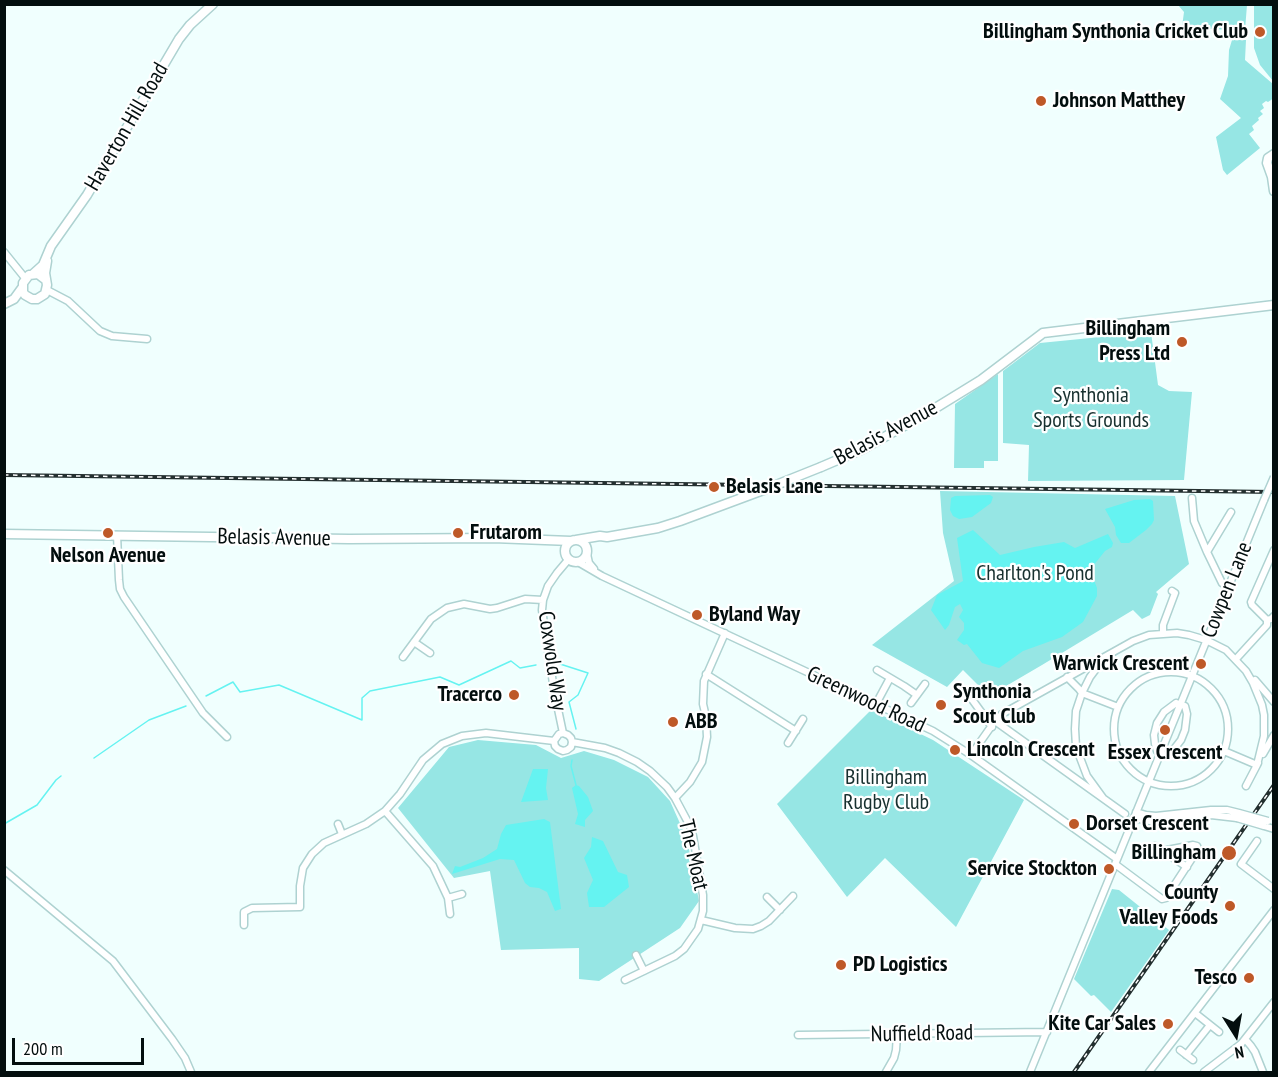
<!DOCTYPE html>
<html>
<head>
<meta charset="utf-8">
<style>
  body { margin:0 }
  #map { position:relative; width:1278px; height:1077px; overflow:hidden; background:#f0fffe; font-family:"PT Sans Narrow",sans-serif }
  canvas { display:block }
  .frame { position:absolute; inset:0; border:6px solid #030e0e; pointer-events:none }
  .north { position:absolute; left:1206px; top:1005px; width:60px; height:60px; -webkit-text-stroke:4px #fff; paint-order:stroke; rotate:169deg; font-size:16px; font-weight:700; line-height:24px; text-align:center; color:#030e0e }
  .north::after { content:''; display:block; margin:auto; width:21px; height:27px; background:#030e0e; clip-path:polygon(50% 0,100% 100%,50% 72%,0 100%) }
  .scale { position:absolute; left:12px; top:1038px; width:132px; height:27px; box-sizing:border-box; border:3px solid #030e0e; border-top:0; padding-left:8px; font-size:18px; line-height:21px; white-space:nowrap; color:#030e0e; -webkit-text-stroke:4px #fff; paint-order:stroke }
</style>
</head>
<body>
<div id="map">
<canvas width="1278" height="1077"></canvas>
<div class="frame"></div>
<div class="north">N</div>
<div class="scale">200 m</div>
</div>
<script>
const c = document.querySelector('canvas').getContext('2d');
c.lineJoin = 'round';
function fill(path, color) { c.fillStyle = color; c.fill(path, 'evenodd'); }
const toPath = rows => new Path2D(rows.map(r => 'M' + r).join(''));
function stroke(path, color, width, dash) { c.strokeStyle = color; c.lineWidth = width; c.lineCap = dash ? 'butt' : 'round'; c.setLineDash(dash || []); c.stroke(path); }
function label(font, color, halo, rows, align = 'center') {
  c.font = font + ' "PT Sans Narrow",sans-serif'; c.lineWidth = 4.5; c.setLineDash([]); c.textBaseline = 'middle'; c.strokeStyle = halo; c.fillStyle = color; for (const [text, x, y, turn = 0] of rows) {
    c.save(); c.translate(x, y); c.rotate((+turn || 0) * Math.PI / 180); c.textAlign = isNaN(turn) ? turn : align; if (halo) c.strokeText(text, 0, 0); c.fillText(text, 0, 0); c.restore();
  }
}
fill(toPath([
  [1178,5,1247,5,1245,30,1240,36,1235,36,1229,30,1182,27,1184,12],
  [1254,5,1273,5,1273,81,1260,65,1254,48],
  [1232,40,1246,40,1245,60,1273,84,1274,98,1268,102,1266,101,1262,104,1264,108,1260,111,1263,114,1258,118,1259,120,1252,126,1254,130,1249,134,1260,148,1227,175,1223,170,1216,137,1241,118,1220,99,1228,76,1229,50],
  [1151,332,1158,385,1169,391,1192,392,1184,480,1028,481,1029,445,1003,443,1003,371,1040,343],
  [998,374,998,461,984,461,984,468,954,468,955,404],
  [940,491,1175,496,1189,564,1156,592,1158,594,1150,615,1142,619,1133,610,1042,665,989,696,963,670,947,687,872,645,954,581,943,533],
  [871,710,933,740,1024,800,956,927,885,858,847,897,777,804],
  [478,740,536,745,561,758,584,751,614,760,648,777,670,801,687,839,699,901,680,928,599,981,579,979,579,948,501,950,490,871,454,878,398,808,449,747],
  [1112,889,1119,890,1169,930,1111,1012,1094,995,1091,996,1074,979]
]), '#96e6e4');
fill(toPath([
  [990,495,993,497,991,503,972,517,959,519,953,516,950,510,951,498,955,496],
  [1150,499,1153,501,1154,520,1152,524,1146,530,1129,543,1121,543,1116,535,1115,527,1105,509,1134,500],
  [973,530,1000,555,1034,547,1064,542,1075,548,1108,534,1113,543,1112,547,1105,551,1093,566,1092,575,1097,588,1097,596,1083,622,1062,637,1023,651,999,668,982,663,967,644,964,645,957,640,964,630,964,623,959,617,963,610,960,604,955,607,949,625,945,630,931,610,937,595,963,581,957,538],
  [533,769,548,769,546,788,548,800,521,802],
  [576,785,579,786,588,797,593,811,585,820,585,827,575,824,578,814,572,788],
  [544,819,550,822,561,909,555,911,547,892,539,888,530,887,525,883,514,860,500,859,452,874,455,866,460,867,483,858,497,849,501,834,506,825],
  [592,837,603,841,618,872,627,875,629,887,604,907,589,907,587,893,593,880,584,858,591,847]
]), '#65f3f1');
stroke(toPath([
  [557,663,588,673,578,695,569,702,576,729],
  [206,696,233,682,240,692,279,685,362,720,362,698,370,691,440,677,459,685,511,661,520,668,536,665],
  [94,758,149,720,186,706],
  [572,760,571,766,576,785],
  [4,824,37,805,56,780,61,776]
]), '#65f3f1', 1.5);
const minor = toPath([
  [4,252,25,278],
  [47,290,68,301,100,331,112,336,147,339],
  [1192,498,1194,521,1207,552],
  [117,535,119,580,120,589,124,597,203,713,227,737],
  [587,554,589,563,594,569],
  [578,562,602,576,933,731,971,755,1117,859],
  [1228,587,1222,583,1207,552,1231,512],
  [1267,620,1252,605,1251,602,1274,550],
  [1163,633,1163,625,1175,593,1172,591],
  [414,642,430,653],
  [403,657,431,619,447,608,464,604,490,609,497,608,525,599,543,600],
  [1236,659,1267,625,1267,620,1271,619,1274,616],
  [877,670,904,686,917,695],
  '1114 729a57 57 0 1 1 114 0a57 57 0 1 1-114 0Z',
  [706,674,796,731],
  [1067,677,1079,689,1082,693,1118,707],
  [1255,680,1274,702],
  [971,698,992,727],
  [911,703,925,684],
  [1176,703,1185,706,1187,714,1185,730,1181,740,1174,749,1165,755,1160,753,1157,751,1155,744,1154,735,1157,723,1164,712,1176,703],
  [876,704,890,678],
  [995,721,1125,814],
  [563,733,554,690,542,610,543,600,548,586,557,573,568,560],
  [572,742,571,747,567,750,563,751,558,749,555,746,554,741,559,734,563,733,568,735,571,738,572,742,605,748,619,753,637,762,650,771,667,787,675,798,690,826,693,836,703,895,703,911,698,929,684,949,675,956,625,980],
  [788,743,803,719],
  [1224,751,1257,765,1258,763],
  [1263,754,1274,735],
  [971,755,995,721,1002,714,1133,641,1149,635,1177,633,1189,635,1206,640,1226,650,1246,671,1253,683,1262,705,1264,715,1264,736,1257,765,1246,786],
  [675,798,690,782,702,762,707,737,706,717,703,704,704,681,725,633],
  [1103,798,1087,776,1076,747,1075,729,1076,711,1082,693,1090,677,1099,665,1106,658],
  [385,811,433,866,448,898,450,914],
  [1136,812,1146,815,1156,816,1211,810,1227,810,1239,813],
  [1134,818,1155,822,1211,815,1237,818],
  [338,824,342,834],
  [1264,826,1274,829],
  [1257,841,1241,864,1274,889],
  [1155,846,1187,867],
  [1115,864,1162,899,1166,898,1198,849,1197,846,1193,845,1162,851],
  [4,870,113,961,172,1039,185,1058,191,1072],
  [767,897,780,910],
  [448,898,462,894],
  [701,920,735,928,753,929,761,926,769,921,793,896],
  [244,925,244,912,252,908,300,907,300,886,303,868,312,854,324,843,366,824,385,811,400,794,423,760,442,744,462,736,486,733,554,741],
  [636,955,644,971],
  [1195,1013,1219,1032],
  [798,1035,1047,1032],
  [1245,1039,1251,1046,1255,1052,1263,1072],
  [1180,1050,1193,1060],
  [1186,1055,1210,1025],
  [886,1072,894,1058,896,1050,897,1034],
  [1030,1072,1264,500],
  [1149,1072,1274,910],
  [1204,1072,1241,1044,1274,1002]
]);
const major = toPath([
  [1274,154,1268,158,1267,163,1272,177,1274,191],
  [33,274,43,265,51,246,87,195,179,39,190,25,213,4],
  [46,280,38,274,29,275,23,283,23,292,25,295,32,299,37,299,45,294,47,285,45,273,47,261],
  [4,304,14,299,22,288],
  [821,467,863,449,929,412,981,380,1043,333,1274,305],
  [4,534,349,539,493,538,571,541],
  '565 551a11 11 0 1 1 22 0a11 11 0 1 1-22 0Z',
  [576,540,600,536,607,537,658,528,680,521,766,489]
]);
stroke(minor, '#aed2d1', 9);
stroke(major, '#aed2d1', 11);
stroke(minor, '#fff', 6);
stroke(major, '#fff', 8);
const rail = toPath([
  [4,475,1274,492],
  [1074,1072,1274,785]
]);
stroke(rail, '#232f2f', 4);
stroke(rail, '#fff', 1.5, [4.5]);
const minorBridge = toPath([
  [1264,500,1274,477],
  [1239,813,1268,821],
  [1237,818,1264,826]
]);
const majorBridge = toPath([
  [766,489,821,467]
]);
stroke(minorBridge, '#aed2d1', 9, []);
stroke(majorBridge, '#aed2d1', 11, []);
stroke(minorBridge, '#fff', 6);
stroke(majorBridge, '#fff', 8);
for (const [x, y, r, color] of [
  [1260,32,6,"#be5928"],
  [1041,101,6,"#be5928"],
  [1182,342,6,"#be5928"],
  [714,487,6,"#be5928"],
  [108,533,6,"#be5928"],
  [458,533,6,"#be5928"],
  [697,615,6,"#be5928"],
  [1201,664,6,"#be5928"],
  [514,695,6,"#be5928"],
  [941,705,6,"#be5928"],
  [673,722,6,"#be5928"],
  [1165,730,6,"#be5928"],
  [955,750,6,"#be5928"],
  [1074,824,6,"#be5928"],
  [1229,853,8,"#be5928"],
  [1109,869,6,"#be5928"],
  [1230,906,6,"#be5928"],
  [841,965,6,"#be5928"],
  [1249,978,6,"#be5928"],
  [1168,1024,6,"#be5928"]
]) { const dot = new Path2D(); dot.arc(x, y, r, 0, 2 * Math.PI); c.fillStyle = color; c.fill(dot); stroke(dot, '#fff', 2); }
label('bold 22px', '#030e0e', '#fff', [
  ["Billingham Synthonia Cricket Club",1248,32],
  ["Johnson Matthey",1053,101,"left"],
  ["Billingham",1170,329],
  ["Press Ltd",1170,354],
  ["Belasis Lane",726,487,"left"],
  ["Frutarom",470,533,"left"],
  ["Nelson Avenue",108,556,"center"],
  ["Byland Way",709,615,"left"],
  ["Warwick Crescent",1189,664],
  ["Synthonia",953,692,"left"],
  ["Scout Club",953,717,"left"],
  ["Tracerco",502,695],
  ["ABB",685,722,"left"],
  ["Lincoln Crescent",967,750,"left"],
  ["Essex Crescent",1165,753,"center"],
  ["Dorset Crescent",1086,824,"left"],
  ["Billingham",1216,853],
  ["Service Stockton",1097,869],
  ["County",1218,893],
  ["Valley Foods",1218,918],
  ["PD Logistics",853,965,"left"],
  ["Tesco",1237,978],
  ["Kite Car Sales",1156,1024]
], 'right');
label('22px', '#030e0e', '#fff', [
  ["Haverton Hill Road",127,127,-60],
  ["Belasis Avenue",886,433,-28],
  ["Belasis Avenue",274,538,1],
  ["Cowpen Lane",1227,590,-68],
  ["Coxwold Way",552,661,82],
  ["Greenwood Road",866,700,25],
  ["The Moat",693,855,77],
  ["Nuffield Road",922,1034,-1]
]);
label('22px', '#17302f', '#fff', [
  ["Synthonia",1091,396],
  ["Sports Grounds",1091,421],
  ["Charlton's Pond",1035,574],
  ["Billingham",886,778],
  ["Rugby Club",886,803]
]);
</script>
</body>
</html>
